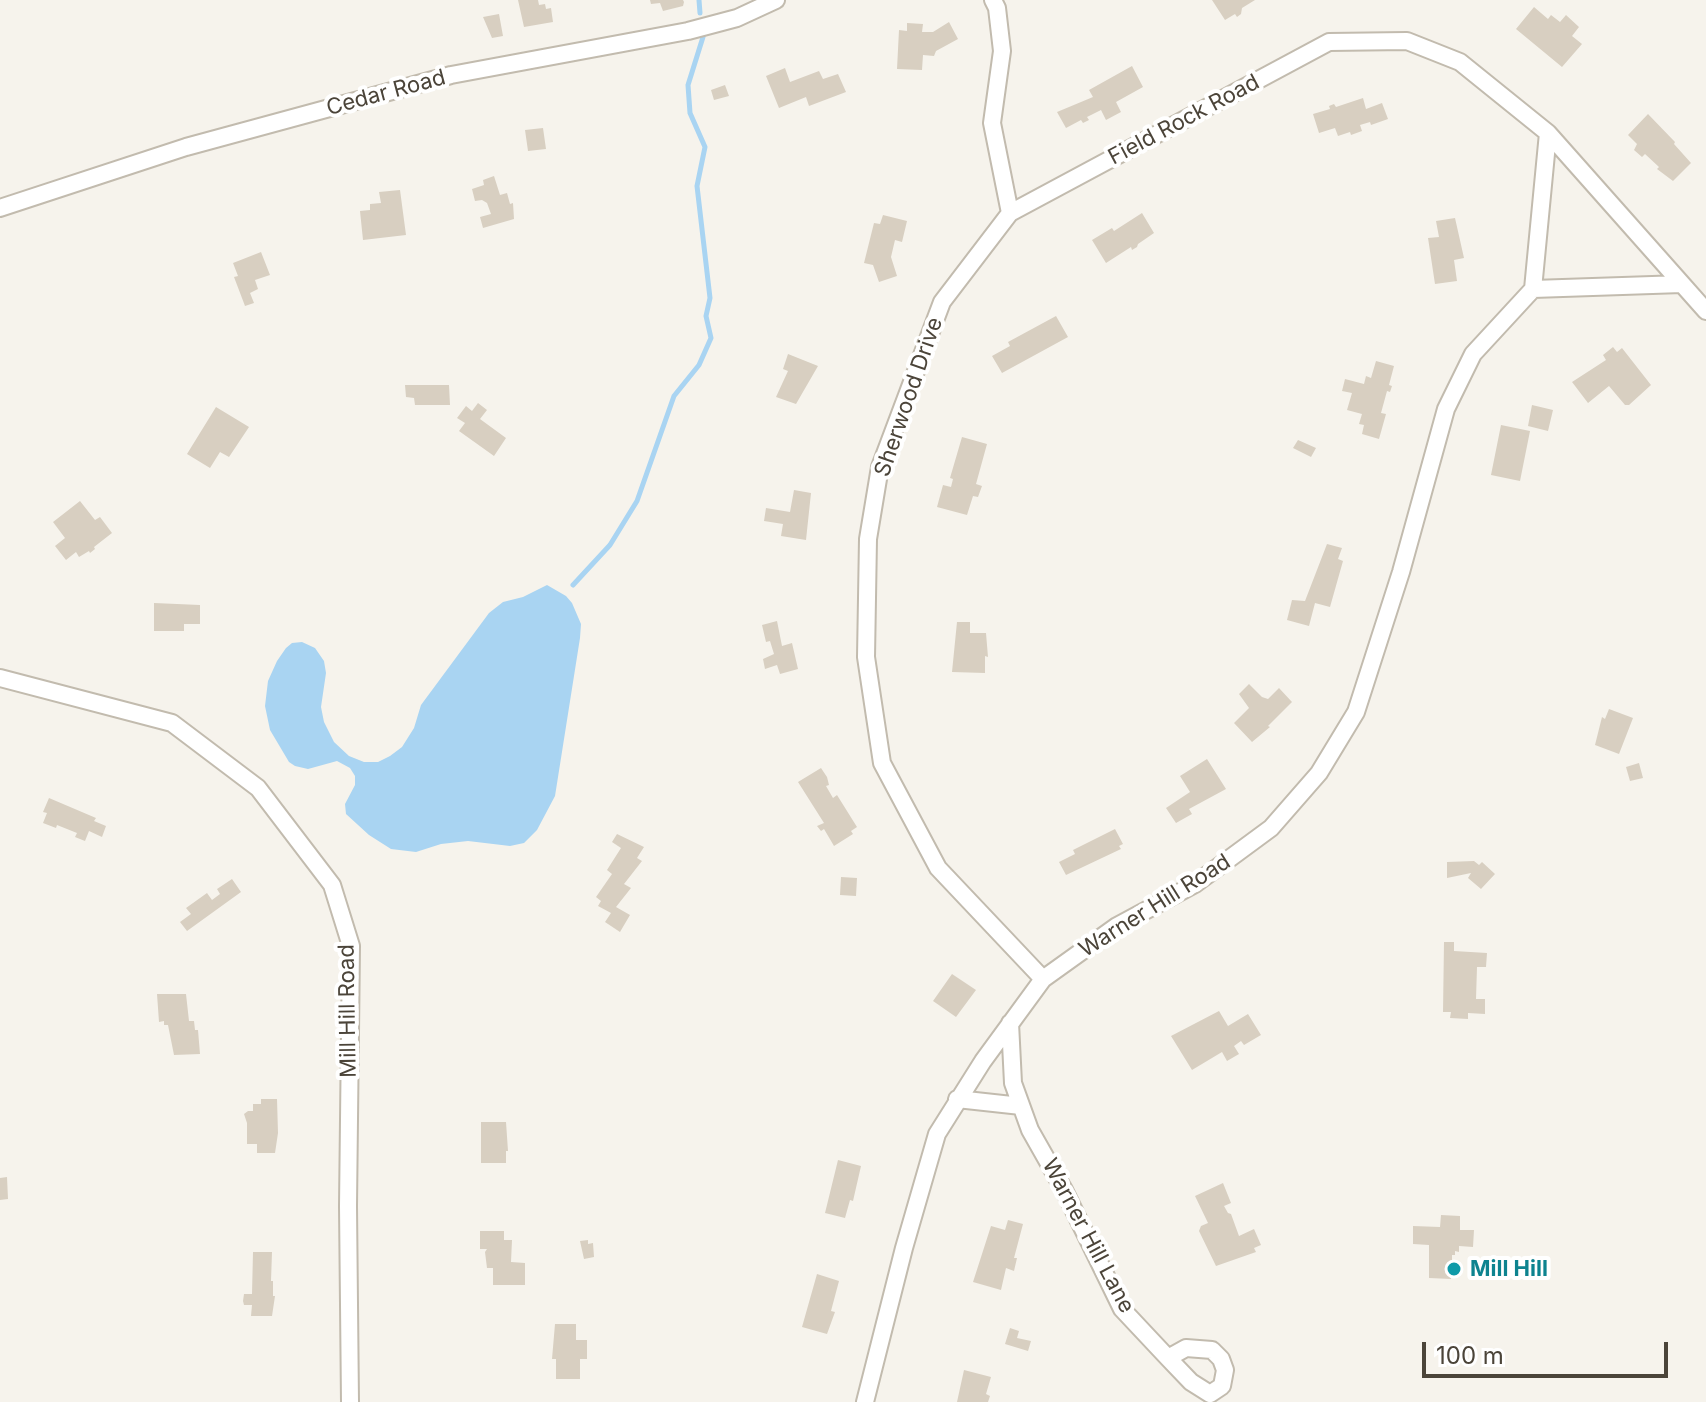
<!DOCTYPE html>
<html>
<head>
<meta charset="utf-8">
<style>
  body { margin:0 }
  #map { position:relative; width:1706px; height:1402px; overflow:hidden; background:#f6f3ec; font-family:Inter,sans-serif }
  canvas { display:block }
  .scale { position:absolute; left:1422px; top:1342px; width:246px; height:36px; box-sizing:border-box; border:4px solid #4b4439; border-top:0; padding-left:10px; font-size:24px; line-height:28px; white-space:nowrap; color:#4b4439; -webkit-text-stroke:6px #fff; paint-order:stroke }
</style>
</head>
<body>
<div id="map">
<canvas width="1706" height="1402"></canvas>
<div class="scale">100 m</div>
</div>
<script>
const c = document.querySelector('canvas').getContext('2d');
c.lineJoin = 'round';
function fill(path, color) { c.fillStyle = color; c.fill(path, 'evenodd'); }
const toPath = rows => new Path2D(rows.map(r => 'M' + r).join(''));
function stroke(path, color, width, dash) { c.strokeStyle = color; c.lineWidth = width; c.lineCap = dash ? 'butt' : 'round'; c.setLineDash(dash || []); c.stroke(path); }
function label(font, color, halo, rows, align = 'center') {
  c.font = font + ' Inter,sans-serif'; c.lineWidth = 8; c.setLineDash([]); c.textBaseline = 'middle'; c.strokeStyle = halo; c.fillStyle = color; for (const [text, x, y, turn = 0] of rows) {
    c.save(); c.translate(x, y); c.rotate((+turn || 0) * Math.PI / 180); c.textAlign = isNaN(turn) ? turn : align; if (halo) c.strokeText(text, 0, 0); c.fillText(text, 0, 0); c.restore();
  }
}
fill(toPath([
  [547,585,566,596,572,603,581,624,580,638,555,796,537,830,524,843,510,846,468,841,441,844,416,852,391,849,369,835,346,814,345,804,355,785,355,776,350,768,337,761,308,769,295,766,289,762,270,730,265,706,268,681,277,661,286,648,292,643,302,642,315,648,324,661,326,673,321,707,324,722,334,742,349,756,364,762,378,762,390,756,402,747,414,728,421,705,489,613,503,602,523,597]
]), '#a9d4f2');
stroke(toPath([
  [699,0,700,13],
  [573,585,610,545,637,501,674,396,699,365,711,338,706,316,710,298,697,186,705,147,690,113,688,85,703,37]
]), '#a9d4f2', 5);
fill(toPath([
  [518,0,538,0,539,5,545,4,546,9,551,8,553,22,524,27],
  [650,0,683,0,684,2,683,6,663,11,660,3,651,4],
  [1212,0,1255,0,1242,8,1241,14,1237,17,1235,14,1225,20],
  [1534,7,1548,19,1551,15,1560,22,1566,15,1579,27,1572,36,1582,44,1562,67,1516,29],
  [499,14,503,36,492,38,483,17],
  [949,22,958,39,936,51,934,56,923,55,922,70,897,69,899,30,907,31,907,23,923,24,922,32,933,32],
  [1132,66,1143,87,1116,102,1121,112,1106,120,1101,110,1087,117,1089,120,1083,123,1081,120,1066,128,1057,112,1093,97,1089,90],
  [785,68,790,82,819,71,823,79,838,74,846,92,809,106,806,97,779,108,766,76],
  [725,85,729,96,714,100,711,90],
  [1363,98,1366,109,1382,103,1388,119,1371,125,1370,122,1360,125,1362,131,1351,135,1350,132,1338,136,1335,128,1319,133,1313,114,1330,109,1329,106,1334,104,1336,107],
  [1648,114,1675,142,1674,144,1691,163,1673,181,1657,169,1659,167,1645,154,1642,157,1634,150,1637,144,1628,135],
  [543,128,546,149,528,151,525,130],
  [494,176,500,195,507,193,510,204,513,203,514,219,483,228,480,217,491,214,487,203,482,200,475,201,472,189,484,185,483,180],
  [400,190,406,235,363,240,360,211,370,210,370,204,381,203,379,192],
  [1142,213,1154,233,1138,244,1137,247,1132,250,1131,247,1106,263,1092,240,1112,228,1114,231],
  [883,215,907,221,902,242,895,240,891,257,897,276,879,282,873,265,864,263,874,223,880,224],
  [1455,218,1464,258,1454,260,1457,281,1435,284,1428,238,1439,237,1436,221],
  [261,252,270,275,255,280,258,289,250,293,254,303,245,306,234,277,238,276,233,263],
  [1056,316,1068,337,1002,373,992,356,1010,346,1008,342],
  [1613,347,1617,352,1622,348,1651,385,1629,405,1625,405,1609,386,1588,403,1572,382,1606,360,1603,355],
  [788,354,818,366,796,404,776,397,788,371,783,369],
  [1376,361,1394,366,1389,385,1392,386,1390,392,1387,391,1381,413,1386,414,1379,439,1362,434,1364,425,1359,424,1362,414,1347,410,1352,393,1342,391,1345,379,1364,384,1366,376,1371,378],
  [405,385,449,385,450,405,415,405,414,398,406,397],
  [478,403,487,410,480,419,506,438,494,456,459,431,465,423,457,418,466,406,472,411],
  [1532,405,1553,410,1548,431,1528,426],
  [216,407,249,427,229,457,220,452,210,468,187,454],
  [1501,425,1530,431,1520,481,1491,475],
  [962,437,987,444,976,484,982,486,978,497,973,496,967,515,937,507,943,485,951,487,953,479,950,478],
  [1298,440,1316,448,1311,457,1293,448],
  [794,490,811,493,806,540,781,536,783,524,764,521,766,508,790,512],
  [80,501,95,520,100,517,112,533,94,547,95,549,90,553,89,551,79,557,76,552,66,560,55,546,65,538,53,522],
  [1327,544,1342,548,1338,559,1343,561,1330,607,1315,603,1309,626,1287,620,1292,600,1305,601],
  [154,603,200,605,200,624,184,624,184,631,154,631],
  [777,621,782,646,792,643,798,669,780,674,777,665,765,669,763,659,774,654,770,641,766,642,762,625],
  [957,622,970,622,970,633,986,633,988,657,985,656,985,673,952,672],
  [1249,684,1262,697,1268,699,1279,688,1292,702,1268,726,1270,727,1252,742,1234,723,1249,708,1239,694],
  [1609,709,1633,718,1619,754,1595,745,1602,717,1605,719],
  [1207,759,1226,789,1189,809,1192,814,1176,823,1166,808,1190,792,1180,776],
  [1639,763,1643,778,1630,781,1626,767],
  [821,768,827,777,829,785,826,786,833,798,837,795,857,827,851,831,853,834,834,846,824,829,821,831,817,826,824,823,798,782],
  [49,798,96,818,94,821,106,826,102,837,89,831,85,841,75,837,77,833,57,825,56,828,43,823,47,813,43,812],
  [1115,829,1123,844,1119,846,1121,849,1066,875,1059,862,1075,854,1073,850],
  [617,834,644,847,637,858,642,861,624,884,631,888,616,907,630,915,620,932,605,922,611,913,598,906,601,901,596,897,612,874,607,870,621,848,612,842],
  [1474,861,1479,865,1482,862,1495,874,1481,889,1468,878,1471,873,1447,878,1447,862],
  [841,877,857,878,856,896,840,895],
  [232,879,241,892,187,931,180,922,191,914,186,908,207,893,212,900,220,894,217,889],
  [1444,942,1454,942,1454,951,1487,953,1486,967,1477,967,1476,999,1485,999,1485,1014,1468,1013,1468,1019,1450,1018,1451,1012,1443,1012],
  [952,974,976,990,956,1017,933,1001],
  [157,994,186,994,189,1021,194,1021,195,1030,198,1030,200,1054,174,1055,168,1025,164,1025,164,1021,159,1022],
  [1219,1011,1228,1026,1248,1014,1261,1035,1244,1045,1241,1041,1234,1046,1239,1054,1227,1061,1222,1052,1192,1070,1171,1036],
  [261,1099,277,1099,278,1133,275,1153,257,1153,257,1144,247,1144,247,1123,244,1114,248,1111,253,1111,253,1104,261,1104],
  [481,1122,506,1122,508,1151,506,1151,506,1163,481,1163],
  [838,1160,861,1166,853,1201,850,1200,845,1218,825,1213],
  [7,1177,8,1199,0,1200,0,1178],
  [1223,1183,1231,1203,1224,1206,1228,1213,1231,1214,1239,1236,1254,1229,1261,1245,1254,1248,1256,1252,1216,1266,1199,1231,1201,1226,1208,1223,1195,1196],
  [1441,1215,1460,1216,1460,1230,1474,1230,1473,1247,1459,1246,1459,1252,1455,1251,1455,1255,1452,1255,1452,1264,1457,1268,1457,1273,1451,1276,1451,1279,1429,1278,1429,1245,1413,1244,1413,1226,1440,1227],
  [1008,1220,1023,1224,1014,1258,1017,1258,1014,1271,1006,1268,1001,1290,973,1282,991,1226,1005,1230],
  [480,1231,504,1231,504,1240,512,1240,511,1262,525,1263,525,1285,493,1285,493,1268,487,1268,485,1252,487,1249,480,1249],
  [588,1240,588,1244,593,1243,594,1257,584,1259,580,1241],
  [253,1252,272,1252,271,1281,273,1281,273,1296,275,1296,272,1316,251,1316,252,1305,244,1305,243,1301,244,1294,252,1294],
  [817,1274,839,1281,831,1311,835,1312,827,1334,802,1327],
  [555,1324,576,1324,576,1340,587,1340,587,1359,580,1359,580,1379,556,1379,556,1359,552,1359],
  [1010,1328,1019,1331,1017,1338,1031,1341,1028,1351,1005,1344],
  [964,1370,991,1377,986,1394,990,1396,988,1402,957,1402]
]), '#d8cfc1');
const street = toPath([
  [993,0,997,8,1002,51,992,123,1010,213],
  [0,208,186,147,451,75,688,31,737,18,776,0],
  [1533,289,1548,133],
  [0,678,172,723,258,788,332,885,351,946,348,1206,350,1402],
  [1043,979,938,868,882,763,866,657,868,539,880,467,942,302,1010,213,1329,42,1407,41,1460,62,1548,133,1682,284],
  [1010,1023,1013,1083,1030,1130,1064,1190,1122,1309,1168,1358,1191,1382,1210,1394,1222,1386,1225,1370,1221,1359,1212,1350,1186,1348,1168,1358],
  [957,1099,1021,1106],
  [865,1402,904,1248,937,1134,983,1061,1043,979,1117,926,1195,884,1271,828,1319,773,1356,712,1401,572,1446,409,1473,354,1533,289,1682,284,1706,311]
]);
stroke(street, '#c2bbae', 20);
stroke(street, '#fff', 16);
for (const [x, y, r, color] of [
  [1454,1269,8,"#0f9aa8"]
]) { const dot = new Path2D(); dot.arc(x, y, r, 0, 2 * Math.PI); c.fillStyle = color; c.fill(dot); stroke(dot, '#fff', 3); }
label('22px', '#4b4439', '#fff', [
  ["Cedar Road",386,93,-15],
  ["Field Rock Road",1184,120,-28],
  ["Sherwood Drive",909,397,-71],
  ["Warner Hill Road",1155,906,-32],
  ["Mill Hill Road",348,1011,-91],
  ["Warner Hill Lane",1088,1236,62]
]);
label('bold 22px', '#0d838f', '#fff', [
  ["Mill Hill",1470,1269]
], 'left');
</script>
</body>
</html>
